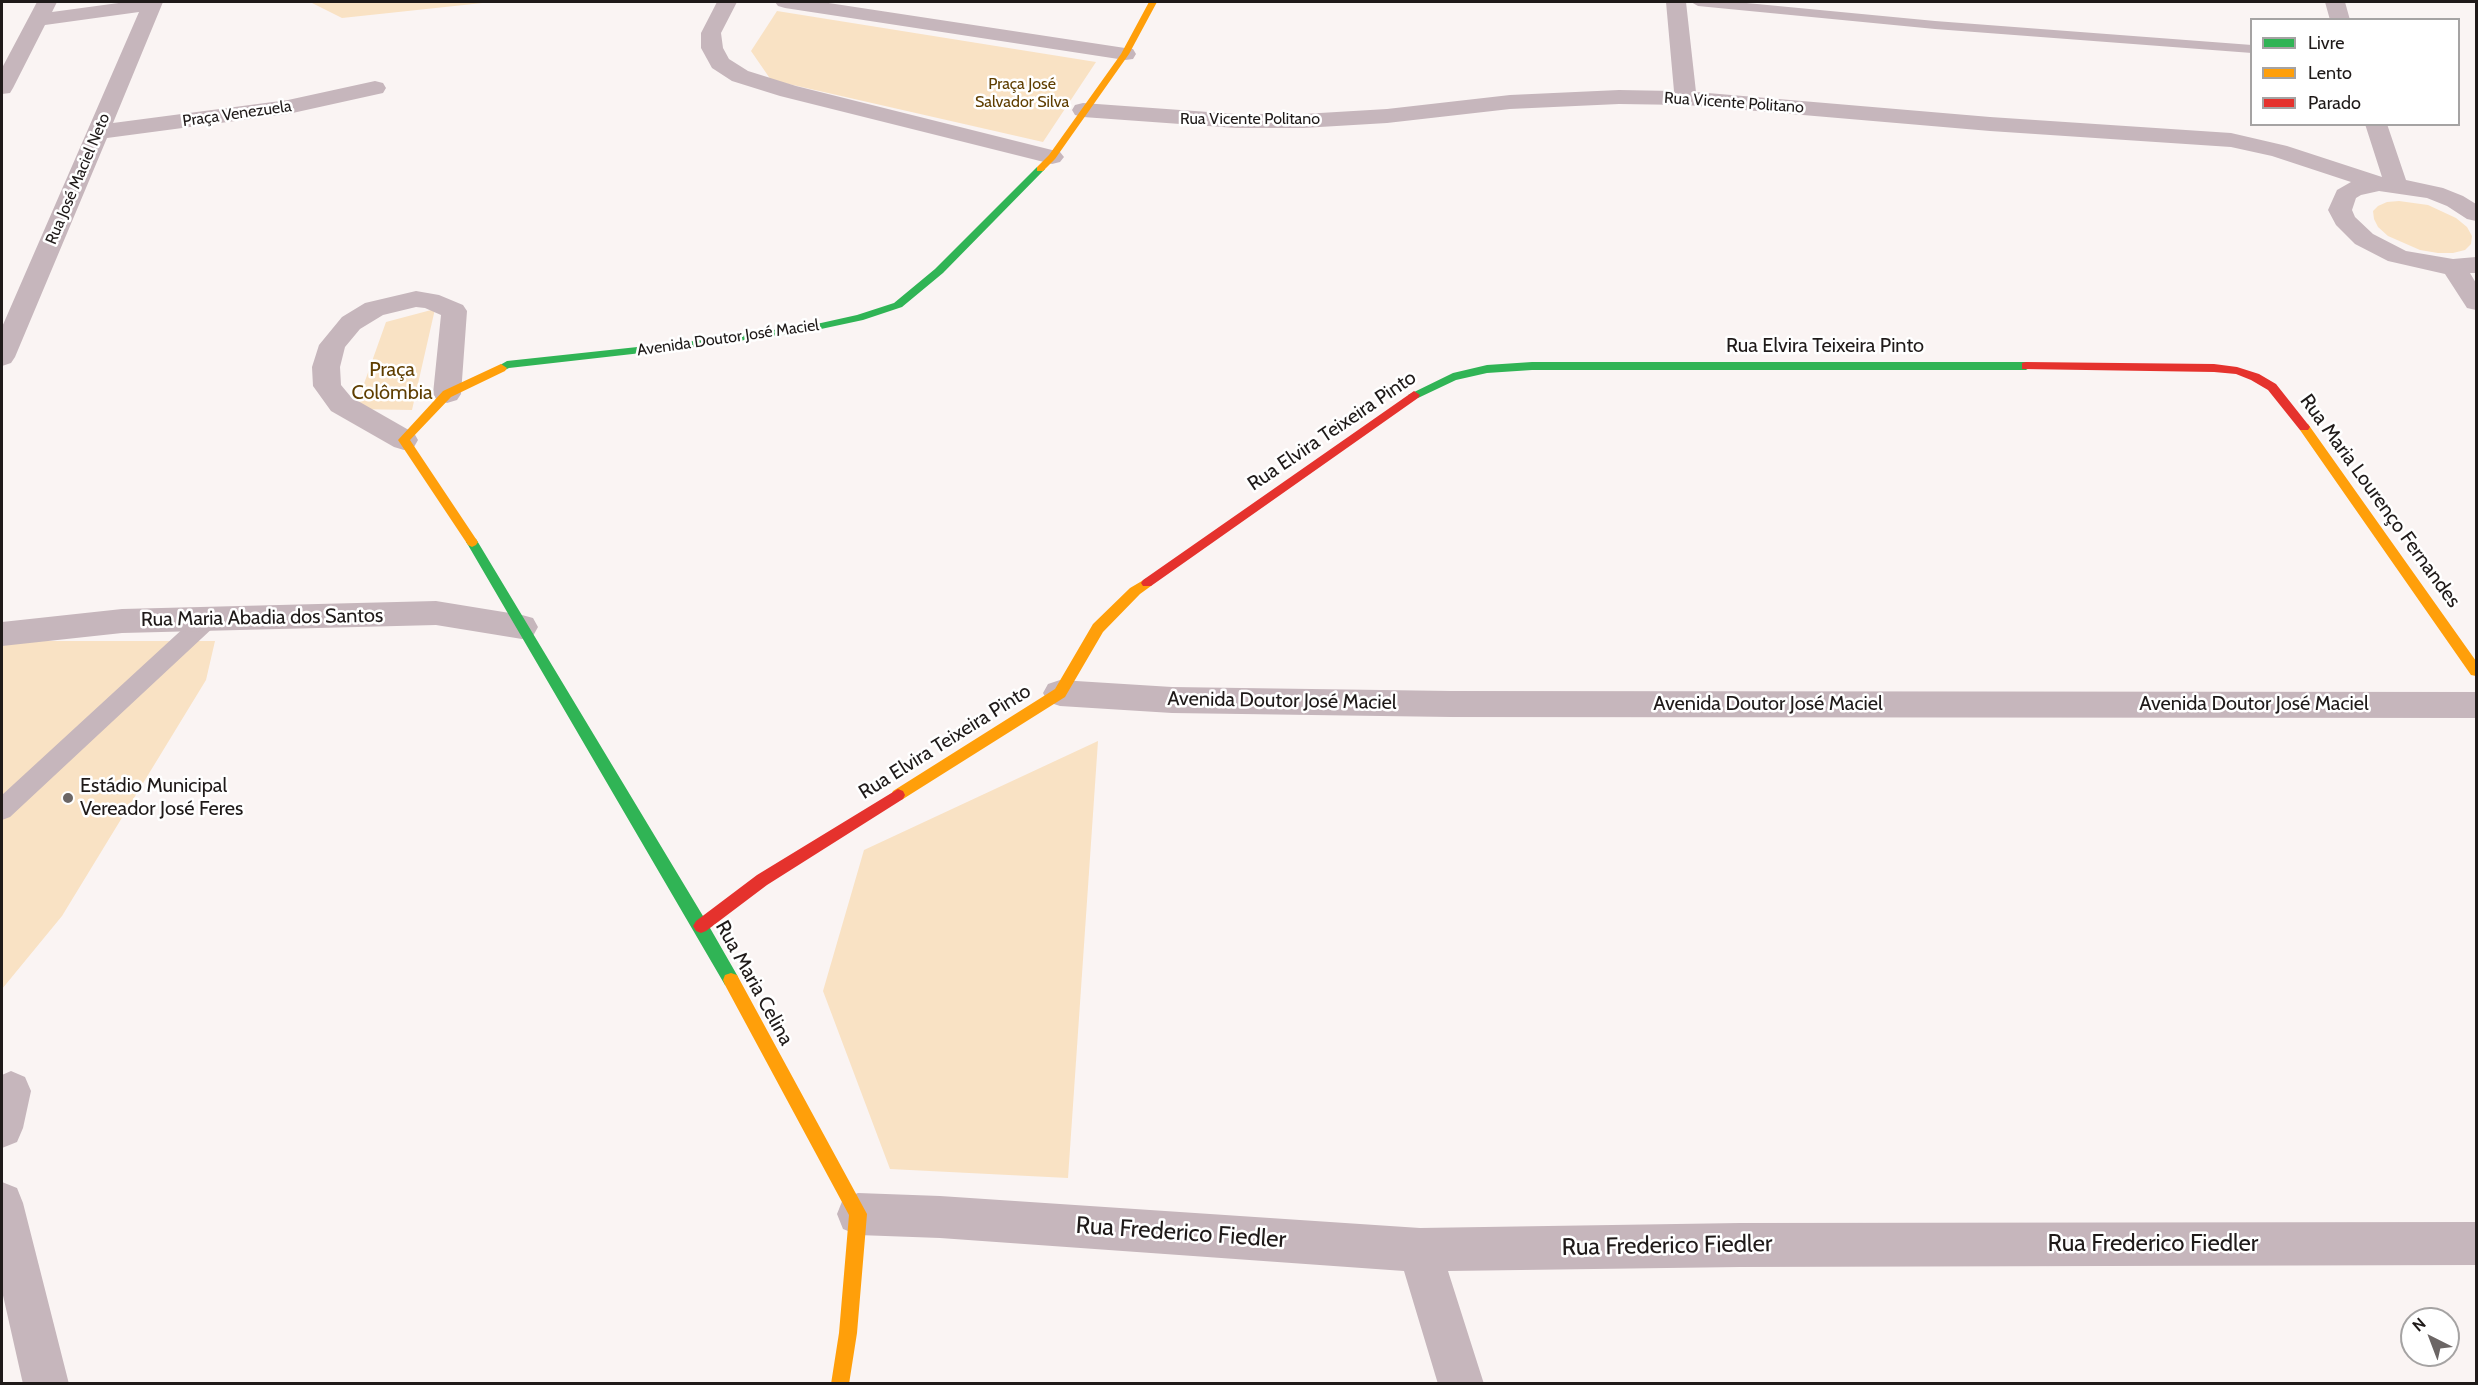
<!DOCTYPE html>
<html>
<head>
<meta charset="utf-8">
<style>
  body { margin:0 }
  #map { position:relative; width:2478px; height:1385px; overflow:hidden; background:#faf4f3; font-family:Cabin,sans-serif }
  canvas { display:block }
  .frame { position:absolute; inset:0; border:3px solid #1f1a19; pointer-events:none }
  .legend { position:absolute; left:2250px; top:18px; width:210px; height:108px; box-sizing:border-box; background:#fff; border:2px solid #a5a3a3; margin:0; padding:8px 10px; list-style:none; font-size:18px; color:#1f1a19 }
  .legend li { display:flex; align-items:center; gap:12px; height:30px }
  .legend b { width:30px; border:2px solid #a5a3a3 }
  .north { position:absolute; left:2400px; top:1307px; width:60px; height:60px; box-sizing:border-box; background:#fff; border:2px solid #a5a3a3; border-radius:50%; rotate:318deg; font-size:16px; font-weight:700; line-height:24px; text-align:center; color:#1f1a19 }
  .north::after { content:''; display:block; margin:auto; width:21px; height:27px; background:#6c6665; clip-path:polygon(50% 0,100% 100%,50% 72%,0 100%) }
</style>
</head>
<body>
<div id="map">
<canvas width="2478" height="1385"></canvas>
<div class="frame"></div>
<ul class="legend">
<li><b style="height:8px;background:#30b455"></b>Livre</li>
<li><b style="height:8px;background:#ff9f0a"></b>Lento</li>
<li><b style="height:8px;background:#e5322d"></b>Parado</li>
</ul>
<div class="north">N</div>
</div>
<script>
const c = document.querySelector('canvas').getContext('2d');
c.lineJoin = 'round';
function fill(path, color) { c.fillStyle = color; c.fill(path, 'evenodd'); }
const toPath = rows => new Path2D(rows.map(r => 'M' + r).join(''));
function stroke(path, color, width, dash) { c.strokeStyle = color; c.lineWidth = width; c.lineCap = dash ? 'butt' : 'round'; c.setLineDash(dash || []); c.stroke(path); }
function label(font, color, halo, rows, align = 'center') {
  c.font = font + ' Cabin,sans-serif'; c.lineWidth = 5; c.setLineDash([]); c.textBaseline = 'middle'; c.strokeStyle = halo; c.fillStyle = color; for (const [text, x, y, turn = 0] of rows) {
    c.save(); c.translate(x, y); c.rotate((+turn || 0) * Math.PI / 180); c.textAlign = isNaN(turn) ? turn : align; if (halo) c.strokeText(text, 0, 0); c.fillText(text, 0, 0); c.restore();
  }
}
fill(toPath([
  [310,2,492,2,342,18],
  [777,11,1096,62,1043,142,771,80,751,51],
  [2399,201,2428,205,2456,218,2467,227,2472,236,2471,244,2465,250,2453,253,2438,253,2420,250,2388,236,2378,227,2374,219,2373,211,2378,206,2387,202],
  [435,309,412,410,355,409,386,322],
  [2,641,215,641,206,680,62,916,2,989],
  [1098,741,1068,1178,890,1169,823,991,864,850]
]), '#f9e2c4');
fill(toPath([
  [1691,2,1736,2,1935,21,2252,45,2252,53,1935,29,1698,6,1691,2],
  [208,611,216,613,219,619,216,625,10,817,2,820,2,795,200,613,208,611]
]), '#c6b6bc');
fill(toPath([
  [37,2,57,2,52,12,126,2,163,2,113,123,288,100,375,81,383,83,386,88,383,93,288,114,107,138,15,357,11,363,2,366,2,327,139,12,45,25,13,88,10,93,2,94,2,68,37,2],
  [717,2,737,2,721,33,723,48,729,59,748,71,796,86,1060,152,1064,157,1060,162,1052,164,780,96,732,81,712,68,701,48,701,33,717,2],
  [775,2,822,2,1125,48,1133,49,1136,54,1133,59,1125,60,785,8,778,6,775,2],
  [1666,2,1686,2,1696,92,1990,117,2231,133,2287,146,2382,177,2365,124,2387,124,2406,180,2443,188,2463,196,2476,204,2476,221,2467,219,2447,206,2427,198,2379,191,2361,195,2356,198,2352,210,2355,217,2373,234,2406,251,2453,259,2476,257,2476,273,2470,273,2476,283,2476,310,2467,308,2445,274,2388,261,2355,244,2336,225,2328,210,2337,190,2351,182,2272,156,2231,147,1990,131,1686,105,1619,104,1510,109,1387,123,1303,128,1236,128,1083,117,1075,115,1072,110,1075,105,1083,103,1236,114,1303,114,1387,109,1510,95,1619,90,1674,91,1666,2],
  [2325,2,2345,2,2350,20,2330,20,2325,2],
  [416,291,439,295,463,305,467,311,461,394,457,400,447,403,437,400,433,394,441,315,425,308,416,307,383,315,360,329,345,347,340,367,341,385,351,397,414,433,418,440,414,447,404,450,394,447,331,411,313,386,312,367,319,345,342,317,365,303,416,291],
  [436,601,522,615,533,618,538,627,533,636,522,639,436,625,122,633,2,646,2,622,122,609,436,601],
  [1060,680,1172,687,1451,691,2476,692,2476,718,1451,717,1172,713,1060,706,1048,702,1043,693,1048,684,1060,680],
  [11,1071,25,1077,31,1091,23,1128,17,1142,2,1148,2,1075,11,1071],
  [2,1182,17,1188,23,1203,69,1384,23,1384,2,1291,2,1182],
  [858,1193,940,1196,1420,1228,1740,1223,2476,1222,2476,1265,1740,1267,1448,1271,1484,1384,1438,1384,1404,1271,940,1238,858,1235,843,1229,837,1214,843,1199,858,1193]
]), '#c6b6bc');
fill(toPath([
  [1037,167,1045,169,943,273,902,307,863,320,821,329,712,345,509,368,501,372,495,368,507,361,712,339,821,323,857,315,894,303,935,269,1037,167],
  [1532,362,2026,362,2032,366,2026,370,1532,370,1487,373,1456,380,1418,398,1410,398,1408,395,1453,373,1487,365,1532,362],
  [472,537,476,539,706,921,737,975,739,980,737,985,731,987,725,985,468,545,466,542,468,539,472,537]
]), '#30b455');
fill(toPath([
  [1149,2,1157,2,1129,54,1055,159,1043,171,1037,171,1037,167,1049,155,1121,54,1149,2],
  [501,364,507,368,505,371,451,397,410,440,478,542,476,545,472,547,468,545,398,440,443,391,501,364],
  [2304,423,2308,424,2476,661,2476,676,2471,675,2300,430,2300,424,2304,423],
  [1147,578,1153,583,1151,586,1140,594,1103,632,1065,697,903,799,898,801,893,799,891,795,893,791,1055,689,1093,624,1130,588,1147,578],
  [731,973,737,975,867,1214,857,1333,849,1384,831,1384,839,1333,849,1215,725,985,723,980,725,975,731,973]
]), '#ff9f0a');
fill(toPath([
  [2026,362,2214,364,2237,367,2259,374,2276,384,2310,427,2308,430,2300,430,2268,390,2251,380,2236,374,2214,372,2022,369,2022,363,2026,362],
  [1414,391,1420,395,1418,398,1151,586,1143,586,1141,583,1143,580,1414,391],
  [898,789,903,791,905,795,903,799,767,885,706,931,701,933,696,931,693,926,696,921,757,875,898,789]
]), '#e5322d');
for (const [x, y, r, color] of [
  [68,798,6,"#6c6665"]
]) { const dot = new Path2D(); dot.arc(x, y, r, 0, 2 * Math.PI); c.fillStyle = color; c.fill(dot); stroke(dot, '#fff', 2); }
label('16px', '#5f3e00', '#fff', [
  ["Praça José",1022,84],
  ["Salvador Silva",1022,102]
]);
label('16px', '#1f1a19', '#fff', [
  ["Rua Vicente Politano",1734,103,4],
  ["Praça Venezuela",237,114,-8],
  ["Rua Vicente Politano",1250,119],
  ["Rua José Maciel Neto",78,179,-67],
  ["Avenida Doutor José Maciel",728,338,-8]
]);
label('20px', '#1f1a19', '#fff', [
  ["Rua Elvira Teixeira Pinto",1825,346],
  ["Rua Elvira Teixeira Pinto",1332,431,-34],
  ["Rua Maria Lourenço Fernandes",2380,501,54],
  ["Rua Maria Abadia dos Santos",262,618,-1],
  ["Avenida Doutor José Maciel",1282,701,1],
  ["Avenida Doutor José Maciel",1768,704],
  ["Avenida Doutor José Maciel",2254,704],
  ["Rua Elvira Teixeira Pinto",945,742,-32],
  ["Rua Maria Celina",754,983,61]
]);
label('20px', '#5f3e00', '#fff', [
  ["Praça",392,370],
  ["Colômbia",392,393]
]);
label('20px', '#1f1a19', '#fff', [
  ["Estádio Municipal",80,786],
  ["Vereador José Feres",80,809]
], 'left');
label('24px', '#1f1a19', '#fff', [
  ["Rua Frederico Fiedler",1181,1233,4],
  ["Rua Frederico Fiedler",2153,1244],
  ["Rua Frederico Fiedler",1667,1246,-1]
]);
</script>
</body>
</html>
